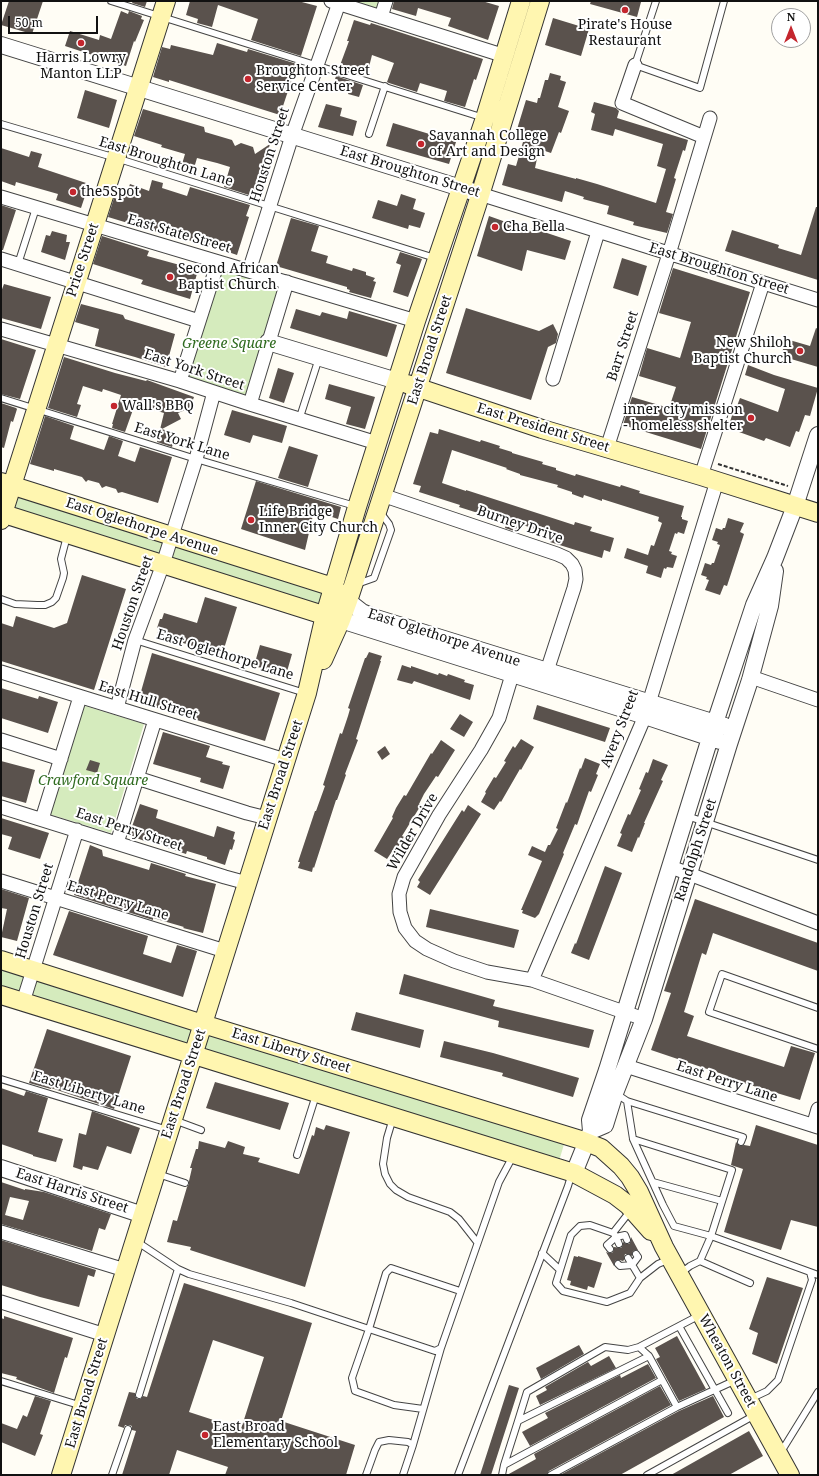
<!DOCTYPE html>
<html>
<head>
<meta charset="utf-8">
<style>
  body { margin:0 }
  #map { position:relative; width:819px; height:1476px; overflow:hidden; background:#fffdf5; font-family:"Noto Serif",serif }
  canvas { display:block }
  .frame { position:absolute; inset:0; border:2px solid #111; pointer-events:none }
  .north { position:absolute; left:771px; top:8px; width:40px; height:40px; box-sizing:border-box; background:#fff; border:1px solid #a0a0a0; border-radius:50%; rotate:0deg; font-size:11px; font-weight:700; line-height:16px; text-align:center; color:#111 }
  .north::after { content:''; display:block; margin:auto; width:14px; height:18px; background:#c4262e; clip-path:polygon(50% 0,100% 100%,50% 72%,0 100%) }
  .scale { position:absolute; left:8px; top:16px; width:90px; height:18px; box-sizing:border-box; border:2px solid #111; border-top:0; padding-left:5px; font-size:12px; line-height:14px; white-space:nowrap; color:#111; -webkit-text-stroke:3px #fff; paint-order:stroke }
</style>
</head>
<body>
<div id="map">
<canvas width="819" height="1476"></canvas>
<div class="frame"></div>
<div class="north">N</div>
<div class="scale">50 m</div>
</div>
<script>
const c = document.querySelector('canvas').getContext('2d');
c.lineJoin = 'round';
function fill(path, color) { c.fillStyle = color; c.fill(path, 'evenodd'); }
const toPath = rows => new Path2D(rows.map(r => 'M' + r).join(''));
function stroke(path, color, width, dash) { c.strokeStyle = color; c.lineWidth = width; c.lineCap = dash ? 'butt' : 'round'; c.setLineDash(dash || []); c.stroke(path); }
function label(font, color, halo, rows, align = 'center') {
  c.font = font + ' "Noto Serif",serif'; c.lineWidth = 4; c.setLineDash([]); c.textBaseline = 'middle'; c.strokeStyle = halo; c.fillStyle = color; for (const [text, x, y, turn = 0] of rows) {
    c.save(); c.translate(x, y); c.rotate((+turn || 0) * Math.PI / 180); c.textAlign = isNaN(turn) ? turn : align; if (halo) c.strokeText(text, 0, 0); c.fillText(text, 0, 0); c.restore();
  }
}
fill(toPath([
  [347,1,381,1,378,11],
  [221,269,279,287,245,397,186,379],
  [1,481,327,581,317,621,1,521],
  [82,705,144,724,111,833,49,814],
  [1,970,565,1141,559,1161,1,988]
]), '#d5ebbd');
fill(toPath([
  [9,1,43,1,32,34,1,25],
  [133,1,147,1,145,7,132,3],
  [190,1,298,1,317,6,301,56,251,40,258,19,218,5,212,27,197,23,198,19,186,15],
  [394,1,482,1,499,6,488,40,448,26,451,18,418,8,416,16,392,9],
  [591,1,636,1,641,2,637,17,590,4],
  [121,11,128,14,129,11,142,16,141,19,144,20,135,42,134,41,126,66,65,46,70,31,99,40,100,35,111,39],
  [553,18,589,29,581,56,545,45],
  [354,20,370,25,371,23,483,59,476,80,474,79,465,107,444,101,447,91,420,83,417,92,389,83,387,82,394,63,372,55,367,75,365,75,365,76,339,68,349,41,347,41],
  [217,43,247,52,248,49,297,64,280,115,169,80,169,82,153,77,162,47,170,49,171,45,213,55],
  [550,73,561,76,560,80,566,82,558,107,569,111,561,133,559,132,551,153,539,149,535,168,576,179,576,178,597,184,656,203,666,169,657,166,663,144,615,129,613,136,591,130,595,114,591,112,594,102,616,108,619,111,617,118,688,140,685,151,683,150,674,178,676,179,666,212,673,214,667,233,633,225,634,222,607,214,609,206,583,199,584,197,565,191,562,202,502,185,508,164,516,166,523,142,514,139,526,100,537,103,538,98,540,98,545,80,548,80],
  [336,76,363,85,359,97,348,94,349,91,333,86],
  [85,90,117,100,109,128,77,118],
  [326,104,342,108,340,116,357,121,353,136,318,127],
  [143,109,204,127,205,132,232,140,235,146,241,143,253,147,255,154,270,144,255,195,253,194,252,196,224,187,230,167,217,163,197,158,192,175,180,171,185,154,161,147,162,145,134,136],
  [393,123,456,142,449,164,386,146],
  [1,148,29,157,31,151,42,154,38,167,89,184,81,208,56,200,58,194,16,182,15,186,1,181],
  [152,180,163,183,162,188,187,196,190,187,250,205,246,216,249,217,237,255,202,243,201,244,162,232,161,233,108,217,114,198,118,199,119,196,125,198,130,184,149,191],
  [401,194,416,199,413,209,425,213,420,228,409,225,408,229,372,218,378,200,397,206],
  [1,205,16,210,3,250,1,250],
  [816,207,818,207,818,280,725,251,732,230,779,245,778,248,801,255],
  [489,216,531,231,532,228,571,241,565,260,527,250,522,271,477,256],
  [291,218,319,226,311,251,328,256,326,263,352,271,353,268,366,272,366,275,375,278,373,281,376,282,371,298,349,292,350,290,347,289,347,287,276,266],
  [52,231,67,235,66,242,70,242,65,260,41,252,46,235,50,236],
  [102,236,149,251,147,256,198,270,190,299,141,284,143,280,93,264],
  [400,252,422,259,408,297,393,292,401,265,396,263],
  [622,258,647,266,638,296,613,288],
  [673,268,750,292,701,449,623,425,632,397,669,408,676,387,639,376,647,348,680,358,691,322,659,313],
  [4,284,51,297,41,329,1,318,1,292],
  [81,304,123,315,125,319,175,334,166,367,135,357,95,346,99,329,75,322],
  [466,308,539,331,553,324,558,334,556,343,548,347,531,400,446,373],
  [296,309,320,316,322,312,347,319,349,311,397,325,387,357,290,328],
  [816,328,818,329,818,367,781,356,786,339,810,346],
  [1,339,36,350,20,399,1,394],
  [64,357,115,373,146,381,147,380,194,397,190,408,178,413,181,419,162,429,176,434,172,447,157,442,164,413,135,404,125,432,112,428,113,424,112,424,121,395,103,389,102,392,83,386,77,404,81,405,77,417,48,408],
  [748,365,774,375,818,388,810,416,805,415,799,432,796,431,790,447,766,438,764,441,728,428,735,406,737,406,740,398,778,412,785,389,745,375],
  [278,368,294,373,284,403,269,398],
  [329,384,375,397,365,429,346,424,351,407,325,399],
  [1,403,16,408,17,409,13,422,11,421,4,448,1,447],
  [232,410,287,426,282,443,253,435,250,443,224,435],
  [45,416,74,426,70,439,104,450,109,436,123,441,118,456,135,462,140,447,172,457,158,503,122,492,118,493,116,489,106,486,102,488,99,483,88,480,86,482,82,477,54,469,54,471,30,464],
  [439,429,480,442,481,440,500,446,499,448,512,452,512,453,543,462,542,464,556,468,556,470,575,476,576,474,620,487,621,485,640,491,639,493,684,506,681,517,682,517,682,519,688,521,684,534,678,532,677,534,675,533,669,551,672,552,671,554,677,556,673,568,667,567,666,569,664,568,661,578,646,573,648,566,624,558,627,548,648,555,651,545,654,546,662,523,658,521,659,517,602,499,602,501,584,495,583,498,572,494,572,492,557,487,558,485,520,475,520,474,506,469,507,468,452,450,442,483,466,491,466,490,574,525,575,522,592,527,590,531,614,538,610,552,604,550,602,558,582,552,550,542,552,535,523,525,522,528,519,526,517,532,505,528,506,523,502,522,503,519,478,511,478,513,459,507,460,505,419,492,421,486,413,484,430,432,438,434],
  [289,446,318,455,308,487,278,478],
  [256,481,341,507,338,519,314,511,305,550,241,529],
  [728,518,744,523,740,532,744,534,727,586,724,585,720,595,705,590,709,580,706,579,707,577,701,575,705,563,711,565,712,563,714,563,720,545,717,544,718,542,712,540,716,528,722,530,723,528,725,528],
  [82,575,126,589,94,690,1,661,1,623,13,627,16,616,54,628,67,623],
  [205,597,237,607,222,655,157,635,159,628,157,628,160,619,162,619,164,613,197,623],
  [260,645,292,654,286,675,254,666],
  [369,652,382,656,380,661,381,661,356,739,358,740,345,774,346,775,337,800,336,800,314,868,313,867,312,872,298,868,300,862,298,862,315,811,316,811,325,786,323,785,340,733,342,734,348,716,350,709,348,708,365,658,366,658],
  [152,653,280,693,265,741,138,702],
  [402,665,411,668,411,666,438,675,439,673,447,676,448,674,465,680,464,682,474,685,470,700,414,681,412,684,397,680],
  [1,688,38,699,39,696,58,702,48,733,1,718],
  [537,705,610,728,605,742,533,719],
  [460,714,473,722,464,737,450,729],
  [163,732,210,746,206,757,223,762,222,764,230,766,223,789,200,782,201,778,153,764],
  [521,739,534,747,521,770,520,769,501,802,500,801,494,810,481,802,486,793,485,792,494,777,496,778,506,762,504,761,513,746,515,748],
  [441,740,455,750,438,777,436,776,424,794,419,804,421,805,402,836,404,837,395,852,393,850,387,859,374,851,393,818,392,817,396,808,404,795,406,796,431,753,432,754],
  [385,746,390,754,382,760,377,752],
  [585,758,600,764,596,774,598,775,591,792,589,791,577,825,575,824,563,853,564,854,539,914,535,918,522,913,523,910,521,910,542,861,528,855,532,846,545,852,548,845,550,845,558,829,556,828,566,802,567,803,580,768,581,769],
  [653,759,668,765,661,780,663,781,644,823,645,823,639,838,638,837,632,852,617,846,622,834,620,833,628,814,630,815,641,790,639,789,646,772,648,773],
  [90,760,100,763,97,773,86,770],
  [1,761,35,770,26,803,1,796],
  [140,804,158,810,156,818,214,837,217,826,235,832,233,839,235,840,232,850,230,849,225,865,207,859,207,857,187,851,186,854,168,848,169,845,148,838,147,842,129,835],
  [468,805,481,814,430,895,417,887,420,882,418,880,462,810,464,812],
  [1,818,49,833,40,859,8,849,12,837,1,834],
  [90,845,102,850,103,856,149,870,151,863,186,874,185,876,216,884,203,933,183,928,184,927,153,918,153,920,74,895],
  [605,866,622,873,589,960,571,953,575,943,576,944],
  [1,889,29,898,17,941,1,937,7,909,1,908],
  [695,899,818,943,818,971,713,933,706,955,702,953,684,1012,694,1016,687,1036,730,1050,784,1067,791,1046,815,1053,800,1100,727,1078,728,1076,651,1050,671,993,664,991],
  [430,909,519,930,514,948,426,927],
  [69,911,148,936,143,954,171,963,177,945,197,951,183,997,53,955],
  [404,974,495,1000,493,1006,594,1030,589,1048,498,1027,499,1021,399,994],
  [356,1012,424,1030,420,1048,351,1030],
  [47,1029,131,1056,114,1109,51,1088,51,1089,29,1083],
  [444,1041,493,1053,579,1078,573,1097,502,1076,503,1073,440,1057],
  [215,1082,289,1103,280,1130,206,1108],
  [1,1088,24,1096,26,1091,48,1098,38,1132,63,1139,56,1162,33,1156,33,1155,1,1144],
  [92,1111,140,1128,131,1154,107,1146,98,1170,83,1166,82,1170,73,1167,79,1133,86,1135],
  [326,1125,350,1132,305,1287,190,1250,191,1247,167,1242,173,1220,177,1221,187,1187,189,1184,189,1181,192,1168,190,1168,196,1149,198,1149,199,1141,225,1148,228,1141,245,1147,243,1154,260,1158,258,1162,299,1174,312,1135,314,1136,316,1127,324,1130],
  [756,1125,818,1145,818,1227,791,1220,781,1250,724,1232,743,1169,731,1165,736,1142,740,1146,744,1145,750,1146],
  [1,1182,25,1190,25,1189,44,1192,111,1214,105,1230,99,1228,92,1251,1,1224],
  [10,1197,29,1201,23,1220,5,1215],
  [631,1237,638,1250,633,1251,632,1256,628,1254,625,1254,624,1258,624,1260,623,1261,619,1260,615,1261,614,1266,606,1252,609,1253,612,1253,614,1250,614,1247,621,1248,623,1245,623,1242,626,1244,629,1244,631,1241],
  [1,1240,96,1270,94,1277,88,1275,79,1307,40,1297,1,1285],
  [574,1256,578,1257,578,1256,602,1263,594,1288,588,1286,587,1290,570,1285,571,1281,567,1280],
  [767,1277,803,1288,777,1364,752,1354,758,1333,749,1329],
  [184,1283,312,1323,281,1421,355,1445,346,1475,225,1475,228,1467,177,1450,169,1475,122,1475,136,1431,132,1430,132,1426,129,1425,125,1425,124,1428,118,1426,129,1392,135,1393,135,1396,137,1399,140,1399,143,1396,147,1397],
  [213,1340,264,1357,241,1429,189,1412],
  [4,1316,73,1338,67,1358,65,1357,54,1393,16,1379,17,1377,1,1373,1,1318,4,1319],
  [677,1336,706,1389,679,1401,656,1359,660,1357,655,1348],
  [579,1345,584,1354,541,1379,536,1368],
  [609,1356,616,1368,540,1405,536,1396,547,1390,545,1387,588,1362,591,1366],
  [648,1364,656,1378,530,1446,522,1432,548,1418,545,1413,620,1375,621,1378],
  [509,1385,519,1388,491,1475,480,1475],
  [660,1386,671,1405,549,1471,547,1475,507,1475,536,1459,534,1454],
  [35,1396,51,1401,40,1434,43,1435,35,1456,1,1442,1,1423,17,1429,23,1415,27,1417],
  [713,1396,724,1417,620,1475,560,1475,679,1411],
  [749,1431,763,1456,729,1475,671,1475]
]), '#5a524d');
const service = toPath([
  [111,1,484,118],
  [656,1,635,65,700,88,724,1],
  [1,124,116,158,435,258],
  [369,134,385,86],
  [18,264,36,208],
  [1,398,196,459,355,506],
  [299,420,319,358],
  [357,584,374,578,391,530,389,524,380,512],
  [1,599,15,604,37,605,45,605,52,602,56,598,63,578,64,573,61,559,67,536],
  [135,640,305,693],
  [687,816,818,860],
  [818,1008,722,974,709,1012,818,1049],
  [1,1079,168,1130],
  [615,1093,627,1101,743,1137,741,1142],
  [627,1101,633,1139,663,1205,674,1226,711,1236,810,1272,812,1280,778,1380,767,1391,750,1399],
  [393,1118,387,1138,383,1164,385,1174,390,1184,396,1190,408,1197,450,1212,459,1219,477,1242],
  [174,1120,201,1130],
  [633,1139,732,1170,711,1236,700,1261,690,1266,681,1273],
  [297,1155,316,1095],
  [158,1174,185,1183],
  [653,1182,722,1201],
  [631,1210,613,1233,590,1225,580,1226,571,1235,556,1283,563,1291,607,1302,630,1293,640,1278,658,1264,670,1259],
  [614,1234,616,1237,625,1235,627,1240],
  [136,1241,178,1269,189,1274,291,1303,435,1351,441,1348,499,1182,513,1156],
  [610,1249,607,1245,616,1237,619,1244],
  [542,1253,560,1270],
  [628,1258,640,1278],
  [700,1261,750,1283],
  [618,1264,620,1266,632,1265,638,1257,636,1254],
  [810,1272,818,1275],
  [700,1315,639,1347,649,1356,677,1407,736,1380],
  [679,1326,728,1413],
  [1,1381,82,1406],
  [139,1395,178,1269],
  [423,1409,394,1405,355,1391,352,1378,369,1329,386,1273,391,1268,460,1291],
  [518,1421,527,1392,605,1347,628,1350,639,1347],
  [781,1452,818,1392],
  [504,1465,518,1421,649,1356],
  [112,1475,128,1429],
  [366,1475,375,1450,379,1442,389,1440,408,1442,413,1445,441,1348],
  [403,1475,413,1445],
  [458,1475,568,1186,571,1176,573,1174],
  [502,1475,504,1465,662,1380],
  [551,1475,677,1407],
  [647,1475,755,1415]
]);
const minor = toPath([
  [331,1,505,56],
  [381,17,386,1],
  [635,65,622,103,704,137],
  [480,194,818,300],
  [1,197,416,321],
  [1,259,199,321],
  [249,271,292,136,339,3],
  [1,329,180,381,250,404,377,443],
  [553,379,598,232],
  [180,381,218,262],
  [250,404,287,282],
  [607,448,669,254,710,118],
  [701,476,763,283],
  [382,495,557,554,566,558,572,564,575,570,576,579,574,588,544,680],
  [1,672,285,760],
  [512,675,499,718,481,750,439,815,404,877,399,894,400,912,405,928,415,941,427,949,454,961,487,972,532,980,644,1019],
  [751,677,818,700],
  [117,708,135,640,163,564,196,459,214,392],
  [1,740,61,759],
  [137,778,247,813,267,818],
  [1,807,225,877,247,883],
  [42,819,80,697],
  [117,843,155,720],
  [671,867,818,923],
  [1,881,225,951],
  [532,980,645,716,717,481],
  [23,1002,77,830],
  [626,1066,818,1127],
  [811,1125,814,1123,818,1109],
  [1,1232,125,1270],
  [1,1302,105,1335]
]);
const tertiary = toPath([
  [1,45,480,194],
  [268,342,397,381],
  [348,601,362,612,373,617,725,726],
  [341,620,645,716,720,741],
  [591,1131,605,1125,615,1093,644,1019,729,744,750,680,770,606,775,571],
  [1,1168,143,1215],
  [574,1173,591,1131,590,1120,607,1070,710,738,754,605,775,558,795,506,818,435]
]);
const secondary = toPath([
  [407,384,542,429,701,476,818,513],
  [1,482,333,587,341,595],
  [1,513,336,619],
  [1,520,166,1],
  [323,660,341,620,348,601,477,205,540,1],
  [1,960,203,1024,581,1140,601,1148,621,1166,630,1177,639,1192,664,1247,790,1475],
  [1,995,574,1173,615,1195,628,1205,651,1231],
  [61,1475,307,693,325,615,357,507,416,321,485,118,521,1]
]);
stroke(service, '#444', 8);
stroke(minor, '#444', 15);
stroke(tertiary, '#444', 18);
stroke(secondary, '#333', 20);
stroke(toPath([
  [718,464,788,486]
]), '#333', 2, [4, 2]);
stroke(service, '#fff', 6);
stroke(minor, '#fff', 13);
stroke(tertiary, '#fff', 16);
stroke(secondary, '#fff6b0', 18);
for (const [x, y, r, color] of [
  [625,10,4,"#c4262e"],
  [81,43,4,"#c4262e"],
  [248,79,4,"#c4262e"],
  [421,144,4,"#c4262e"],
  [73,192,4,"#c4262e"],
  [495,227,4,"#c4262e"],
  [170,277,4,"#c4262e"],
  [800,351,4,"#c4262e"],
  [114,406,4,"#c4262e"],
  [751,418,4,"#c4262e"],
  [251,520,4,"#c4262e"],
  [205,1435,4,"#c4262e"]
]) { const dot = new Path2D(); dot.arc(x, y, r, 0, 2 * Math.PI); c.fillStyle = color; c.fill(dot); stroke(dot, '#fff', 1.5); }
label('14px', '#111', '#fff', [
  ["Pirate's House",625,25,"center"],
  ["Restaurant",625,41,"center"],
  ["Harris Lowry",81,58,"center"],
  ["Manton LLP",81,74,"center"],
  ["Broughton Street",256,71],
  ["Service Center",256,87],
  ["Savannah College",429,136],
  ["of Art and Design",429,152],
  ["the5Spot",81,192],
  ["Cha Bella",503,227],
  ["Second African",178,269],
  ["Baptist Church",178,285],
  ["New Shiloh",792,343,"right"],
  ["Baptist Church",792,359,"right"],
  ["Wall's BBQ",122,406],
  ["inner city mission",743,410,"right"],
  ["- homeless shelter",743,426,"right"],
  ["Life Bridge",259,512],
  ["Inner City Church",259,528],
  ["East Broad",213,1427],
  ["Elementary School",213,1443]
], 'left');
label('14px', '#111', '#fff', [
  ["Houston Street",270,155,-72],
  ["East Broughton Lane",166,162,17],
  ["East Broughton Street",410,172,17],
  ["East State Street",179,234,16],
  ["Price Street",83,260,-72],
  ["East Broughton Street",719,269,17],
  ["Barr Street",623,346,-72],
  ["East Broad Street",430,350,-72],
  ["East York Street",194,370,18],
  ["East President Street",543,428,17],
  ["East York Lane",182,442,17],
  ["Burney Drive",520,525,19],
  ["East Oglethorpe Avenue",142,527,18],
  ["Houston Street",133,603,-71],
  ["East Oglethorpe Avenue",444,638,18],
  ["East Oglethorpe Lane",225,655,17],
  ["East Hull Street",148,701,17],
  ["Avery Street",620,729,-69],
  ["East Broad Street",281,775,-72],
  ["East Perry Street",129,830,18],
  ["Wilder Drive",413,832,-60],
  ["Randolph Street",696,850,-72],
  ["East Perry Lane",118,901,17],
  ["Houston Street",35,911,-73],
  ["East Liberty Street",291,1051,17],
  ["East Perry Lane",727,1082,18],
  ["East Broad Street",184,1084,-72],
  ["East Liberty Lane",89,1093,17],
  ["East Harris Street",72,1191,18],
  ["Wheaton Street",727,1361,61],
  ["East Broad Street",87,1393,-73]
]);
label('italic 14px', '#2f6b1f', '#fff', [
  ["Greene Square",229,344],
  ["Crawford Square",93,781]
]);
</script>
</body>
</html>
